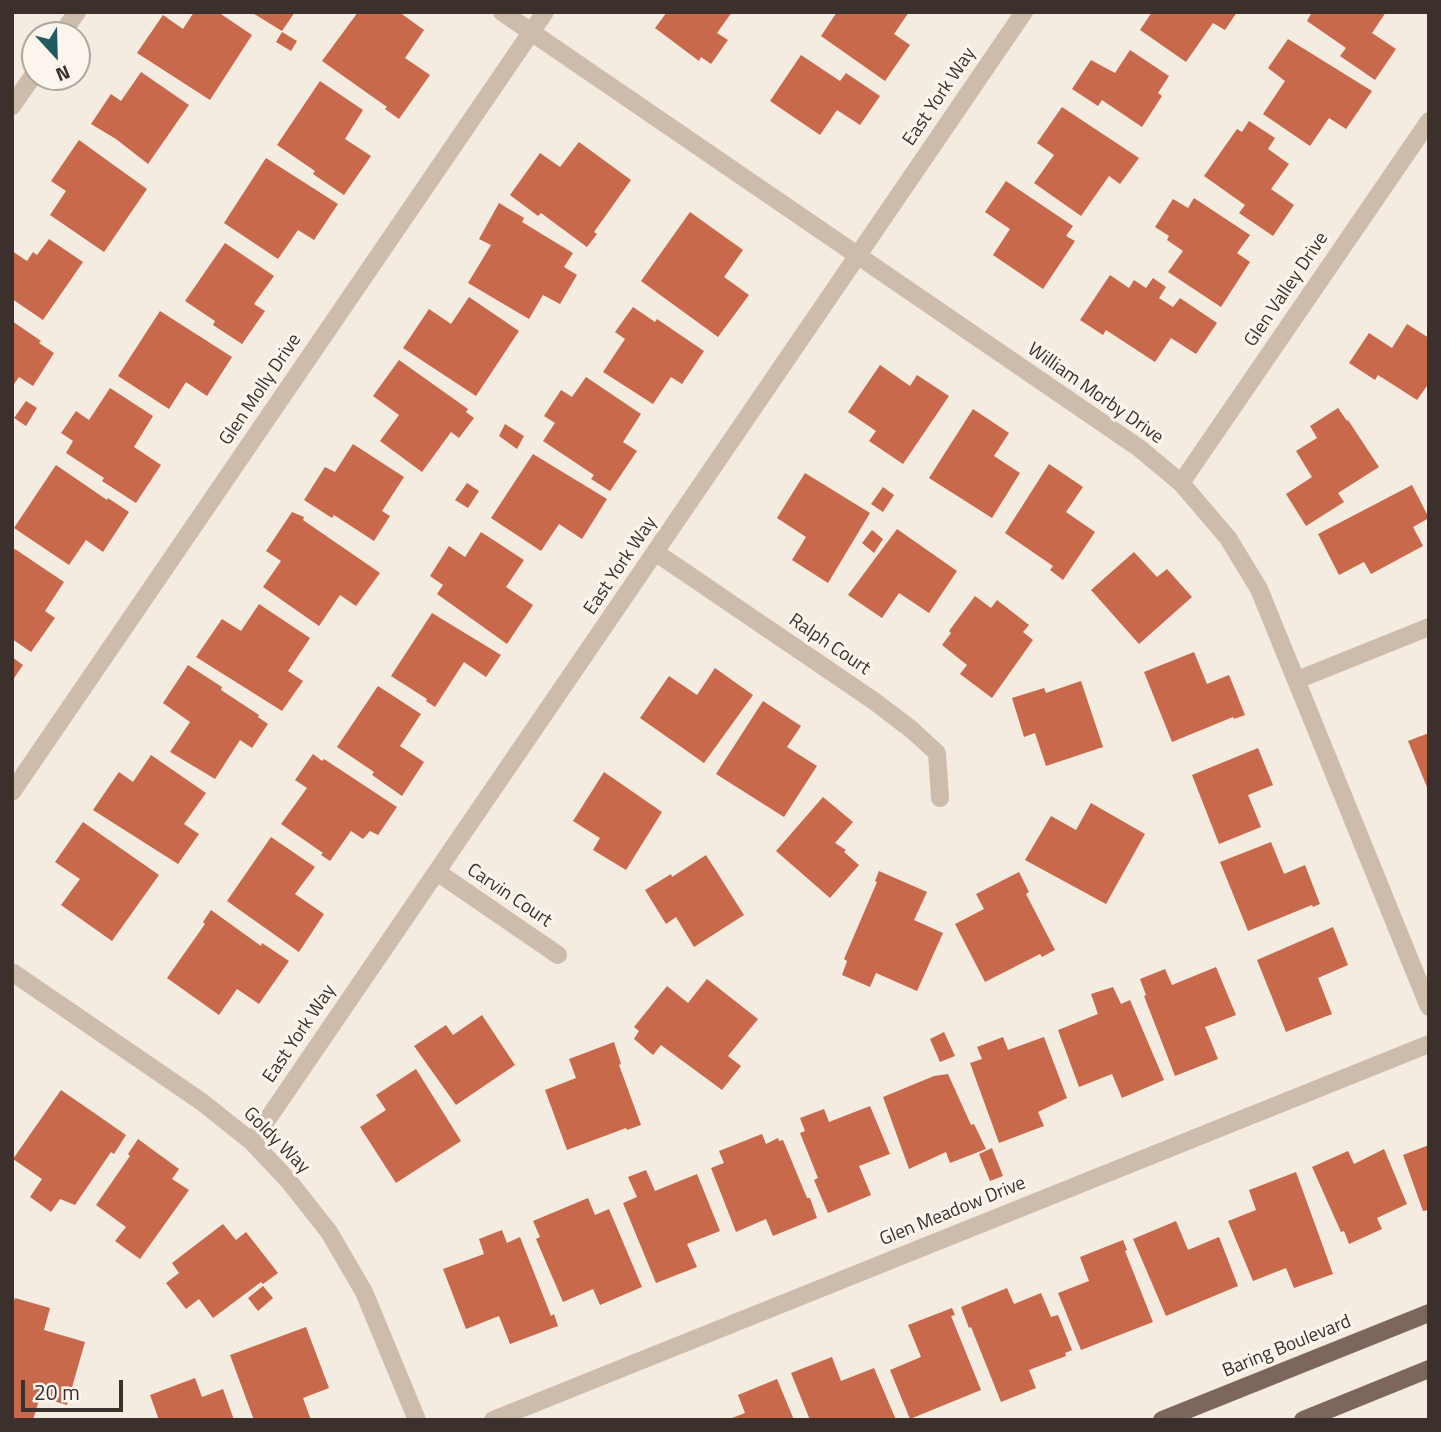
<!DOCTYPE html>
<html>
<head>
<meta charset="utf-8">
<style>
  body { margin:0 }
  #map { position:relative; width:1441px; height:1432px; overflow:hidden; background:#f4ebe1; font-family:"Titillium Web",sans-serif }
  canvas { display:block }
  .frame { position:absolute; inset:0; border:14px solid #3b302b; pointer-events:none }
  .north { position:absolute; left:21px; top:21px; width:70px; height:70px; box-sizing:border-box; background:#fbf5ee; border:2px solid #aea6a0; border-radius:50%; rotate:158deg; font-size:19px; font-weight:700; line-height:28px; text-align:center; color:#3b302b }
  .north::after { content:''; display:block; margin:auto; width:24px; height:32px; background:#1f5a5e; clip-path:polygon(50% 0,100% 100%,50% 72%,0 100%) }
  .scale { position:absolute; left:21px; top:1380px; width:102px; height:32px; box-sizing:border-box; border:4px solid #3b302b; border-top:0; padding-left:9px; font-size:21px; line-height:24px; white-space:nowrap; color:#3b302b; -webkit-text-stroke:5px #fbf5ee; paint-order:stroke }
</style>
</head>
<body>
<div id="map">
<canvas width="1441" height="1432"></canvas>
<div class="frame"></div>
<div class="north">N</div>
<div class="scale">20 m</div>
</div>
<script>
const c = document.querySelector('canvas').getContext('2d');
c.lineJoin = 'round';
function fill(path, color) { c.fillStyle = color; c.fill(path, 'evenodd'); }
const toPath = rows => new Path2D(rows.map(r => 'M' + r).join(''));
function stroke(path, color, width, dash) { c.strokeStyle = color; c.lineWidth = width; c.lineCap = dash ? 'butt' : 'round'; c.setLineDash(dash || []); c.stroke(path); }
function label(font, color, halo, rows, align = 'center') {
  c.font = font + ' "Titillium Web",sans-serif'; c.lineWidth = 6; c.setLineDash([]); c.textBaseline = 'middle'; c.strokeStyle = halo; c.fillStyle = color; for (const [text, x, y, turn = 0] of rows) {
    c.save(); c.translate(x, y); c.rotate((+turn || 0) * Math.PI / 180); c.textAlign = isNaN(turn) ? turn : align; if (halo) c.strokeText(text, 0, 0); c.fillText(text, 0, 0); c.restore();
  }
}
fill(toPath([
  [194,12,218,12,252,35,210,100,137,53,163,15,183,29],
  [251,12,295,12,282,31],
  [358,12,399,12,424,30,405,58,430,75,399,119,385,109,387,107,322,61],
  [667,12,732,12,717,33,728,40,711,64,701,57,699,61,655,28],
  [837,12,909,12,894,34,910,45,885,81,821,36],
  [1152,12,1237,12,1225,30,1213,23,1186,62,1140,30],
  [1312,12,1386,12,1372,33,1396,49,1375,80,1340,56,1346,48,1307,21],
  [282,32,297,41,291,51,276,42],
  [1288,39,1372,91,1346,129,1329,118,1310,146,1263,114,1285,81,1268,68],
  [1130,50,1169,76,1158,93,1162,96,1142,127,1102,100,1098,106,1072,89,1091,60,1115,73],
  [801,55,840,81,846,73,880,96,860,125,837,110,820,135,770,101],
  [141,72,189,105,148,164,116,139,91,124,111,94,121,101],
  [320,81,363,110,345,139,371,156,344,195,313,174,315,171,277,145],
  [1062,107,1139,158,1120,184,1109,176,1081,216,1034,183,1054,155,1037,143],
  [1249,121,1275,138,1268,149,1289,164,1271,189,1294,205,1273,236,1239,213,1245,205,1204,176,1237,129,1242,132],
  [79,140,147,189,104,252,50,215,66,191,51,181],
  [579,142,631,180,594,232,597,234,587,247,541,213,538,216,510,195,540,153,560,167],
  [266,158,338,204,314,240,298,230,278,259,224,223],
  [1006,181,1073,226,1066,236,1075,241,1043,289,993,255,1010,229,985,212],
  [1194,198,1250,235,1237,253,1250,262,1221,307,1168,272,1183,251,1167,240,1169,236,1155,227,1173,199,1188,208],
  [499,203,524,218,522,222,573,253,564,267,577,275,560,304,543,295,529,319,468,283,491,245,479,239],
  [690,212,743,250,724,277,749,295,718,337,641,281],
  [49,239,83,262,43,320,12,299,12,251,27,261,33,252,37,255],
  [225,243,274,276,254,304,265,311,242,344,213,325,215,321,185,301],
  [1110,275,1129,288,1134,280,1146,288,1153,278,1166,287,1159,298,1173,307,1180,298,1217,323,1196,354,1171,338,1155,362,1106,330,1103,335,1080,320],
  [469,297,519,331,476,396,403,348,429,309,451,324],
  [633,307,655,322,657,319,704,351,682,384,671,377,653,404,603,372,625,339,615,332],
  [160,311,232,357,207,396,186,382,169,409,118,376],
  [12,321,41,341,39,343,54,353,33,386,19,377,12,387],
  [1407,324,1429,338,1429,383,1417,400,1378,375,1375,380,1349,363,1369,333,1392,348],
  [399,360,468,409,466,412,474,418,459,438,451,432,422,472,380,441,399,415,373,396],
  [880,365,910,386,917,375,949,396,903,464,869,441,876,431,848,412],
  [586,377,641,414,623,442,637,451,610,491,591,479,594,475,543,441,555,423,544,416,561,390,572,397],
  [110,388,153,416,134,447,161,465,136,503,102,481,104,478,66,453,73,441,61,433,76,411,89,420],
  [26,401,37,408,26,426,14,418],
  [1338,408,1347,421,1348,420,1379,467,1338,493,1344,502,1306,526,1286,494,1312,477,1296,451,1317,438,1310,426],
  [973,409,1009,433,994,456,1020,473,992,518,929,478],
  [505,424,524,436,517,449,499,436],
  [353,444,404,477,382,511,390,516,374,541,334,515,332,518,304,500,325,467,335,472],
  [533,454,607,499,582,539,559,524,541,551,491,518],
  [1049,464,1083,487,1066,512,1095,532,1063,580,1050,570,1053,566,1005,533],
  [56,465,107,500,108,498,129,512,103,552,86,540,69,565,14,528],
  [805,473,870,513,828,583,792,560,806,537,777,518],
  [467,483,479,491,468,508,455,500],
  [1412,485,1429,518,1413,527,1423,546,1371,574,1364,562,1339,575,1318,534],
  [883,487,894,495,883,512,871,504],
  [292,512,304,517,303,520,380,573,356,606,340,595,319,626,263,587,281,561,266,551],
  [897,529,957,571,929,613,899,593,882,618,848,595],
  [872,530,883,539,874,553,862,543],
  [481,532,524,560,506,587,533,605,507,644,437,594,443,585,430,576,449,546,465,557],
  [15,549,64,582,45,611,55,618,31,652,12,639,12,553],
  [1134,552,1157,577,1167,569,1192,597,1139,644,1091,590],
  [975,596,991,608,997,600,1029,625,1023,632,1033,640,992,698,960,674,967,665,942,645,951,633,949,631],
  [259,604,310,638,288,671,303,681,282,711,196,657,222,619,241,631],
  [432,613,501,655,486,677,464,662,435,707,426,701,427,699,391,676],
  [1194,652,1207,684,1229,675,1245,715,1234,719,1233,717,1172,742,1144,672],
  [12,657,23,665,12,681],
  [188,665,222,687,221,690,259,715,258,717,268,724,252,748,240,740,215,779,170,752,190,722,163,703],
  [715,668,753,695,704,763,640,718,669,676,697,695],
  [1081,681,1103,747,1046,766,1035,733,1024,737,1012,698,1044,688,1046,693],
  [378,686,421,714,400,746,424,762,402,796,372,775,374,772,337,747],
  [763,701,801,726,787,747,817,766,784,817,716,774],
  [1429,733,1429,792,1408,741],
  [1258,748,1273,785,1248,795,1261,827,1219,844,1192,775],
  [313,754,322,761,324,759,397,807,378,835,370,831,363,839,351,831,330,861,321,855,323,853,281,824,307,788,295,780],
  [151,755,206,793,184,824,199,834,178,864,93,810,119,772,133,782],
  [604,772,662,812,626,870,593,850,600,838,573,821],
  [823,797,853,822,835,843,846,850,844,852,859,865,830,898,776,851],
  [1091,803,1145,834,1106,904,1025,860,1051,816,1076,830],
  [83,822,159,875,112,941,61,905,80,879,55,862],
  [271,837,315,867,295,894,324,914,299,952,227,901],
  [1271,842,1284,874,1305,865,1320,904,1313,907,1312,905,1248,931,1220,862],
  [706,855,744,915,694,947,676,917,666,924,645,890,671,874,672,877],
  [879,871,927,892,914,920,943,933,917,991,876,973,870,987,842,975,847,961,844,959,877,882,875,881],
  [1019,872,1029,892,1026,894,1055,950,1042,957,1040,954,985,982,955,924,984,909,976,894],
  [211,910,261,946,262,943,289,961,259,1004,237,989,219,1015,167,978,205,924,203,922],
  [1333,927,1348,965,1318,978,1332,1014,1286,1032,1257,960],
  [1216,967,1236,1015,1205,1027,1218,1059,1175,1076,1144,996,1146,995,1140,979,1165,969,1172,985],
  [707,979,758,1019,728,1056,741,1066,722,1090,661,1045,653,1055,634,1039,639,1031,634,1027,667,986,688,1003],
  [1113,987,1121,1004,1130,1000,1164,1080,1122,1098,1112,1074,1079,1087,1058,1030,1098,1014,1091,994],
  [482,1015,515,1065,456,1105,414,1046,446,1025,453,1035],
  [944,1032,955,1056,940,1062,930,1039],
  [1003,1037,1008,1050,1044,1037,1067,1098,1038,1112,1044,1126,999,1143,970,1063,982,1059,977,1047],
  [614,1042,621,1064,619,1065,641,1125,627,1130,626,1128,567,1150,545,1090,576,1078,569,1059],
  [416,1069,461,1141,396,1183,360,1127,386,1110,376,1095],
  [948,1074,971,1125,974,1124,986,1149,950,1163,946,1152,909,1169,883,1097,934,1076],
  [61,1090,126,1135,114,1154,111,1152,75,1205,60,1199,51,1212,30,1197,42,1179,13,1159],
  [870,1106,890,1154,859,1166,871,1195,828,1213,814,1180,818,1178,800,1133,805,1131,800,1118,824,1109,829,1122],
  [762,1134,766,1144,778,1138,779,1141,783,1140,807,1198,810,1198,817,1218,773,1236,766,1219,736,1232,711,1168,724,1163,719,1151],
  [138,1139,179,1169,172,1179,189,1190,140,1259,115,1241,126,1227,96,1205,130,1156,128,1154],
  [1429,1145,1429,1210,1423,1211,1403,1155],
  [992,1148,1003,1176,990,1181,979,1154],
  [1384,1149,1407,1204,1377,1218,1382,1229,1349,1244,1344,1231,1341,1232,1312,1167,1348,1151,1354,1164],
  [646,1170,655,1191,697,1174,720,1231,687,1244,697,1267,656,1283,623,1203,637,1197,628,1177],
  [1296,1172,1333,1274,1294,1288,1286,1268,1253,1281,1228,1221,1256,1210,1249,1190],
  [588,1198,595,1215,609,1209,642,1287,600,1305,593,1289,563,1302,536,1239,540,1237,533,1221],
  [1176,1221,1188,1250,1219,1237,1238,1286,1166,1316,1133,1239],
  [223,1224,236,1240,246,1232,278,1273,263,1284,261,1282,213,1318,199,1299,186,1309,166,1283,179,1273,172,1263],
  [502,1230,507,1243,520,1237,551,1316,554,1314,558,1326,510,1344,499,1316,466,1329,443,1269,484,1254,479,1239],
  [1123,1240,1127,1250,1125,1251,1153,1322,1081,1350,1058,1293,1089,1281,1080,1257],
  [263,1286,273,1298,258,1311,248,1298],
  [1007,1288,1014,1304,1041,1293,1051,1317,1058,1315,1072,1350,1065,1353,1066,1356,1029,1370,1036,1388,1001,1402,971,1327,969,1328,961,1307],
  [15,1298,50,1308,44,1330,85,1342,67,1405,40,1397,33,1420,12,1419,12,1306],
  [952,1308,955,1315,951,1316,981,1390,910,1419,890,1370,921,1357,908,1325],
  [306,1327,329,1388,303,1398,311,1420,254,1420,230,1355],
  [832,1357,841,1381,874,1368,896,1420,810,1420,791,1373],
  [195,1378,202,1397,223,1389,234,1420,159,1420,150,1395],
  [777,1379,794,1420,727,1420,745,1413,738,1395]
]), '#c8694b');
stroke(toPath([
  [502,12,1139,448,1181,483,1228,538,1259,589,1429,1007],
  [61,35,77,12],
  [12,106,35,73],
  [1181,483,1429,121],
  [655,552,874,701,912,730,937,753,940,798],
  [1297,680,1429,627],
  [12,792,545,12],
  [437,872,558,955],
  [12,972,202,1102,252,1142,288,1180,329,1232,364,1292,417,1420],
  [252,1142,1024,12],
  [493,1420,1429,1044]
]), '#cdbbac', 18);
stroke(toPath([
  [1162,1420,1429,1313],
  [1303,1420,1429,1369]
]), '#7d675c', 18);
label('19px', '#3b302b', '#fbf5ee', [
  ["East York Way",940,97,-56],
  ["Glen Valley Drive",1287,290,-56],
  ["Glen Molly Drive",261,390,-56],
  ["William Morby Drive",1095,394,35],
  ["East York Way",621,566,-56],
  ["Ralph Court",829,645,34],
  ["Carvin Court",509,896,34],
  ["East York Way",300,1034,-56],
  ["Goldy Way",276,1141,45],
  ["Glen Meadow Drive",953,1212,-22],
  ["Baring Boulevard",1287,1347,-22]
]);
</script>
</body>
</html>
